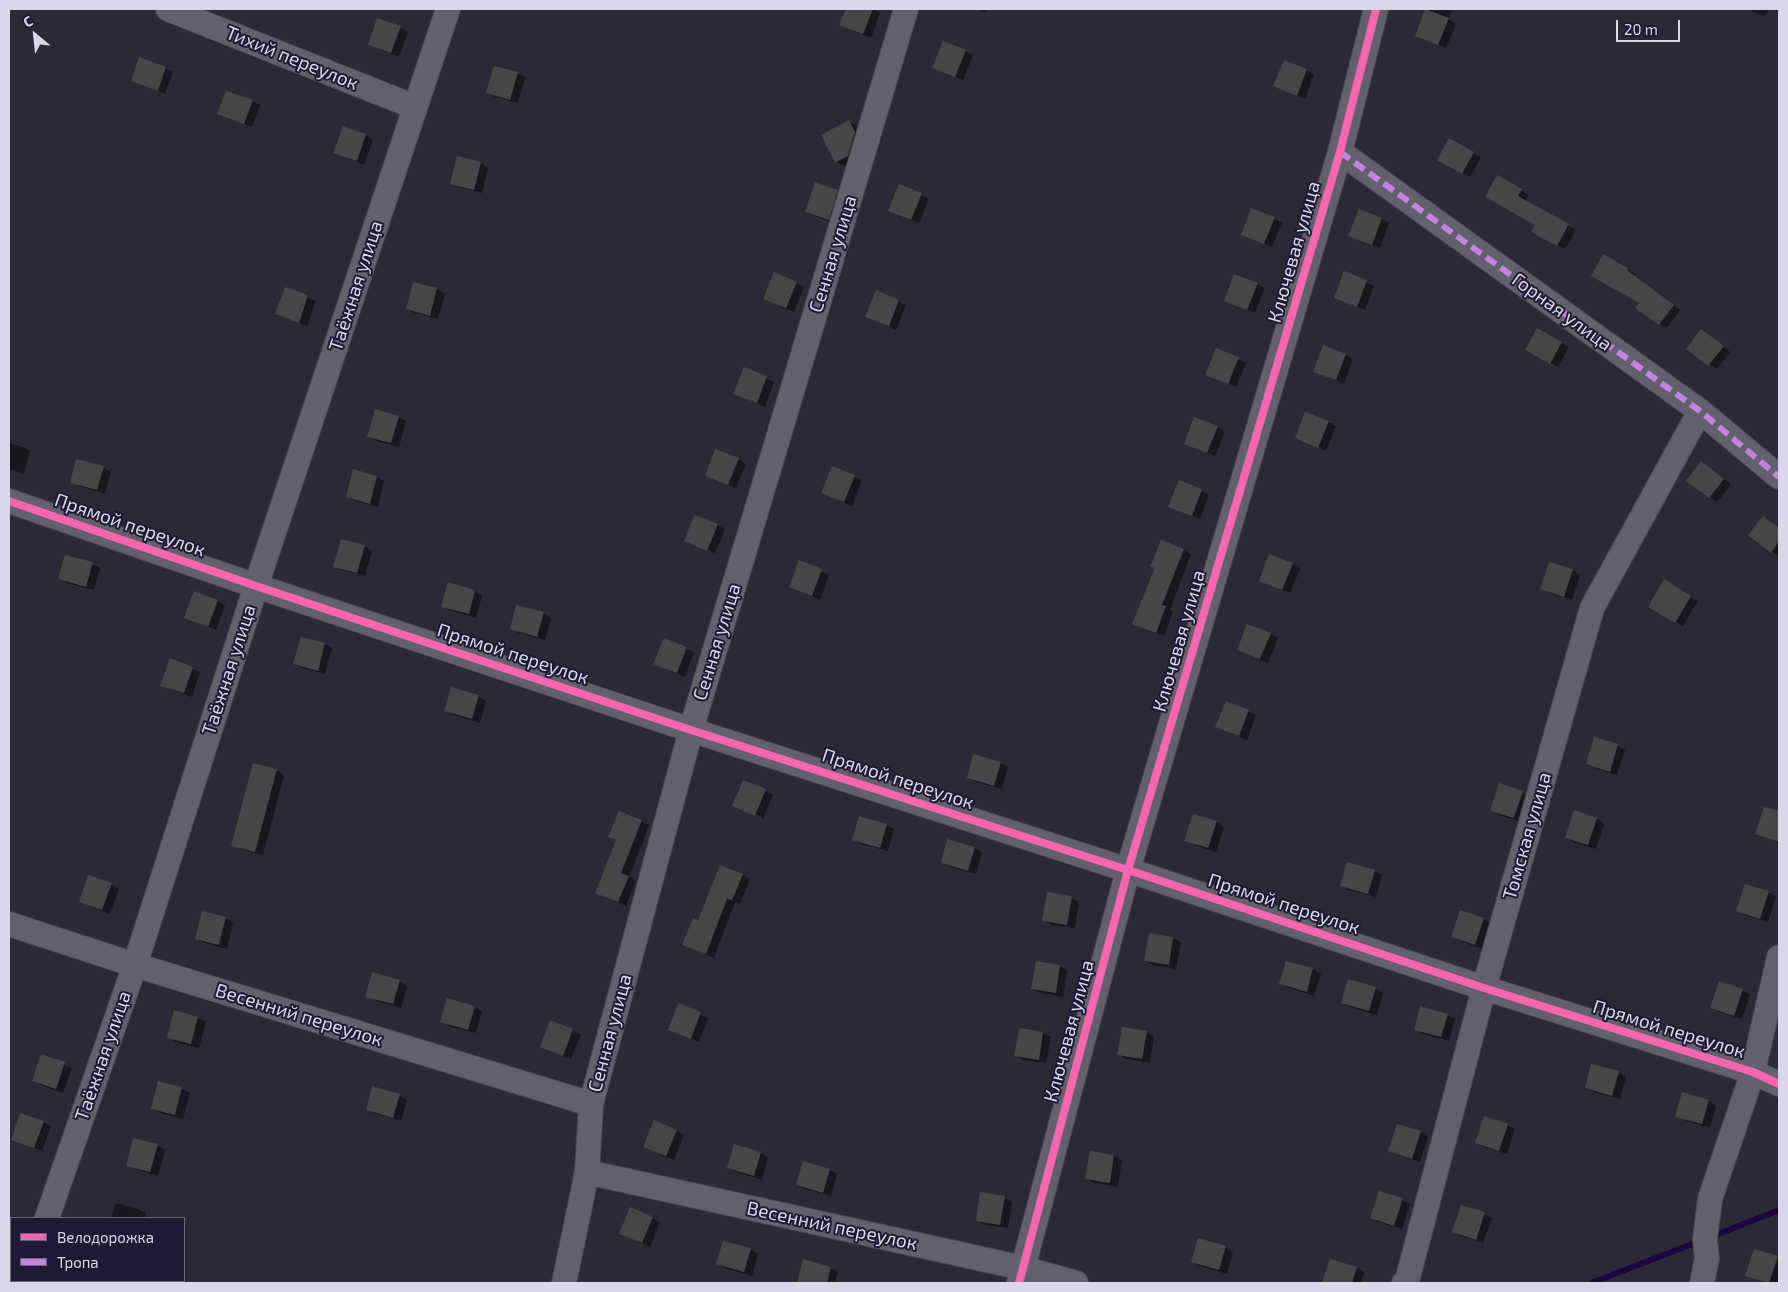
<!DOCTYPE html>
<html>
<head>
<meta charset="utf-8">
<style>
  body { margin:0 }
  #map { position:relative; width:1788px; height:1292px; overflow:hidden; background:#2c2937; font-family:"Exo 2",sans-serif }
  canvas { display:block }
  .frame { position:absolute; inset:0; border:10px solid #dad7e9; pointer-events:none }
  .legend { position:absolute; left:10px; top:1217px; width:175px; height:65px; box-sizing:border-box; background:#201933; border:1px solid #6a657c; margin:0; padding:6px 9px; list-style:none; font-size:15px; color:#dad7e9 }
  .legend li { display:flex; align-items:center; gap:10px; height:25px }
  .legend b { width:25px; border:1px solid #6a657c }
  .north { position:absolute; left:10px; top:10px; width:50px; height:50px; -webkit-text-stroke:4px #201933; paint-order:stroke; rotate:332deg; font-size:14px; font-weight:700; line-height:20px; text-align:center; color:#dad7e9 }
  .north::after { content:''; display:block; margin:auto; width:18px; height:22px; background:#dad7e9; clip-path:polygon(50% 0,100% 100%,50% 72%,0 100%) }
  .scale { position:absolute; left:1616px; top:20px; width:64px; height:22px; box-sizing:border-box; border:2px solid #dad7e9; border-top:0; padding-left:6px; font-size:15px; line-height:18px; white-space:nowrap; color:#dad7e9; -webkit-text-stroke:4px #201933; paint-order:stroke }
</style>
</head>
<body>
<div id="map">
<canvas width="1788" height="1292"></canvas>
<div class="frame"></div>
<ul class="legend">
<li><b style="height:6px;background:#f766af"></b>Велодорожка</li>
<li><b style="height:6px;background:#c483df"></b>Тропа</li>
</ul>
<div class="north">С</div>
<div class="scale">20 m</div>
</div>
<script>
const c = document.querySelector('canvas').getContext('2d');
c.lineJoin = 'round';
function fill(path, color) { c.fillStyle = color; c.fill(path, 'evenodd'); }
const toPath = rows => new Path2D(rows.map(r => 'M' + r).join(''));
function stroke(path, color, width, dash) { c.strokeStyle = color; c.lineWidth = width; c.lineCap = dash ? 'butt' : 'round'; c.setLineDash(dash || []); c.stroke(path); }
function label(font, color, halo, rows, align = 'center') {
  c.font = font + ' "Exo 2",sans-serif'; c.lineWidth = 4; c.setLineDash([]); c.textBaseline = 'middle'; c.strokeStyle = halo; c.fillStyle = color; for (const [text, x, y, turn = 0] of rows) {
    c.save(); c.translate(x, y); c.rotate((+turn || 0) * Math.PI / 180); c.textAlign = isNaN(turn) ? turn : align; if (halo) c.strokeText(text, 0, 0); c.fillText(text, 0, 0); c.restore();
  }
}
fill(toPath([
  [847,9,873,9,880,13,871,38,841,25],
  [977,9,986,9,985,12],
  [1427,9,1453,9,1448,19,1456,24,1446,48,1416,35],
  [1749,9,1769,9,1764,17],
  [400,27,408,32,399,57,369,45],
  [965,51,973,55,963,80,941,71],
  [1285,61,1314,74,1305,99,1275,86],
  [165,68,173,72,165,94,132,80],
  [517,73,525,77,518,103,495,97,488,93],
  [252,101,260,105,252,127,219,113],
  [849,121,857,126,862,137,855,160,844,166,836,162],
  [366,135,373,140,364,165,334,152],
  [1449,140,1481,158,1470,177,1438,159],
  [458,157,481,163,488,168,482,193,459,187,451,183],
  [1497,177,1529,195,1525,201,1576,230,1565,249,1533,232,1537,225],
  [899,185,929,199,919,223,897,215],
  [837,191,845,195,836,224,814,216,806,212],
  [1274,218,1282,223,1272,247,1243,234],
  [1382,219,1389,223,1380,248,1357,239],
  [1603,256,1635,274,1634,275,1680,310,1667,328,1659,324,1641,303],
  [1345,273,1374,286,1365,310,1335,297],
  [775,274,804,287,794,312,765,299],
  [414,283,437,289,445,294,438,319,415,313,407,309],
  [1257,284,1265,288,1255,313,1225,300],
  [285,289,316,301,307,326,277,314],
  [877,292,906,305,896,330,867,316],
  [1538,330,1569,347,1558,367,1527,349],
  [1709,335,1730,352,1717,369,1687,349],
  [1216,350,1246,363,1236,387,1207,374],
  [1346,355,1353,359,1344,384,1314,371],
  [745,369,774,382,765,407,735,393],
  [398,417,406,421,399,447,376,441,369,437],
  [1328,422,1336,426,1326,451,1296,438],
  [1217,427,1225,432,1215,456,1186,444],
  [9,443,23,447,30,451,24,474,9,469],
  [738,459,746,464,736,488,706,475],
  [77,460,104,468,111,472,105,494,79,486,71,482],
  [1702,463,1731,484,1717,502,1688,481],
  [833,468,862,481,852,506,823,492],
  [377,477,384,481,378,507,355,501,347,497],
  [1180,482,1209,495,1200,519,1170,506],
  [1763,517,1779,528,1779,556,1771,551],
  [717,525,725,529,715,554,713,552,685,541],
  [364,546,372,551,365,576,342,570,335,566],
  [1183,550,1191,554,1170,610,1173,612,1164,636,1142,628,1156,569,1152,566],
  [800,562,829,575,820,600,790,586],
  [92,564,100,568,94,590,67,583,60,578],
  [1292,564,1300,569,1290,593,1261,580],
  [1572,570,1580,575,1572,600,1549,593,1542,588],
  [1664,581,1698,601,1683,626,1649,606],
  [449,584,475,591,482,596,476,618,450,610,442,606],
  [217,601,225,605,216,630,186,618],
  [517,607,544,614,551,618,545,640,519,633,511,628],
  [1270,634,1278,638,1268,663,1239,650],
  [665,639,694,652,685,677,655,664],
  [325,644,332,648,325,674,302,668,295,664],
  [170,660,200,672,192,697,169,689,162,685],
  [478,696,486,701,480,723,453,715,446,711],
  [1227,702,1256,715,1247,740,1217,727],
  [1595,738,1618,746,1625,750,1617,775,1595,768,1587,763],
  [1001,763,1008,767,1002,789,976,782,968,778],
  [277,770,284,775,263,855,240,849,232,845],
  [743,781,773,795,763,819,762,817,734,806],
  [1522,792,1530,797,1522,822,1499,815,1492,810],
  [1765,808,1779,813,1779,843,1757,833],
  [620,812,649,825,629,877,636,881,626,906,597,893,617,841,610,837],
  [1574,812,1597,819,1604,824,1596,849,1574,842,1566,837],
  [1194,815,1217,822,1224,827,1216,852,1194,845,1186,840],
  [886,825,894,829,888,851,861,844,854,840],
  [975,848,982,852,976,874,950,867,942,863],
  [1374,871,1382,875,1376,897,1350,890,1342,886],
  [742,875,750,879,740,904,735,902,714,958,684,944],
  [111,884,119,889,110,914,80,902],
  [1768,892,1776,897,1768,922,1745,915,1738,910],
  [1071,898,1079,902,1075,928,1052,925,1044,920],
  [1461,912,1484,919,1491,923,1483,949,1460,941,1453,937],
  [203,913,226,918,233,923,227,949,204,943,196,938],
  [1150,934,1173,938,1181,942,1176,969,1153,965,1146,961],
  [1287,962,1313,969,1321,974,1314,996,1288,988,1281,984],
  [1060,966,1067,970,1063,997,1040,993,1032,989],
  [399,981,407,986,401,1008,374,1000,367,996],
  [1375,988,1383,993,1377,1015,1351,1007,1343,1003],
  [1742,990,1750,994,1742,1019,1719,1012,1711,1008],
  [679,1004,708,1018,699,1042,669,1029],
  [474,1007,482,1011,476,1033,449,1026,442,1021],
  [175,1012,198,1018,206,1022,199,1048,176,1042,168,1037],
  [1448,1015,1455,1019,1449,1041,1423,1034,1415,1029],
  [551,1021,581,1035,571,1059,541,1046],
  [1020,1029,1043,1033,1051,1037,1046,1063,1023,1060,1015,1055],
  [1146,1032,1154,1037,1150,1063,1126,1059,1119,1055],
  [42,1056,72,1068,63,1093,41,1085,34,1081],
  [1619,1073,1626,1077,1620,1099,1594,1092,1586,1087],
  [159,1083,182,1089,190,1093,183,1119,160,1113,152,1108],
  [1682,1094,1709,1101,1716,1106,1710,1128,1684,1120,1676,1116],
  [399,1095,407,1100,401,1121,375,1114,367,1110],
  [43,1122,51,1126,42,1151,12,1139],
  [1398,1125,1421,1132,1428,1137,1420,1162,1398,1155,1390,1150],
  [1507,1125,1515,1129,1507,1154,1484,1147,1477,1143],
  [676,1131,684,1135,674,1160,645,1147],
  [157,1145,165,1150,158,1176,135,1169,127,1165],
  [1091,1152,1114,1156,1122,1160,1118,1187,1094,1183,1087,1179],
  [761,1153,768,1158,762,1180,736,1172,728,1168],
  [804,1163,830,1170,837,1174,831,1196,805,1189,797,1184],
  [1005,1198,1012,1202,1008,1228,985,1225,977,1220],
  [1402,1200,1410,1204,1402,1229,1379,1222,1372,1218],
  [116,1203,138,1209,146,1213,145,1218,111,1218],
  [1484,1214,1492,1218,1483,1243,1461,1236,1453,1232],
  [652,1218,660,1222,650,1247,621,1234],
  [1225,1247,1233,1252,1227,1274,1200,1266,1193,1262],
  [750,1249,758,1254,752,1276,725,1268,718,1264],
  [1777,1257,1779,1258,1778,1283,1765,1283,1747,1275],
  [831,1268,838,1272,835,1283,798,1283],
  [1357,1268,1364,1272,1361,1283,1324,1282]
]), '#0007');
stroke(toPath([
  [1711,1237,1779,1210],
  [1591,1283,1700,1241]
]), '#1d063d', 6);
fill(toPath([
  [846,9,873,9,863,34,839,25],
  [1425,9,1449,18,1438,45,1415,36],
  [377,18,401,26,391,53,368,45],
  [943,41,966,50,955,77,932,68],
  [139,57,166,67,158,91,131,81],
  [1284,60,1307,69,1297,96,1273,86],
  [494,66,518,72,510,100,486,93],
  [226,91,253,100,244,124,217,114],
  [849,120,855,132,848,156,835,163,821,135],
  [343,126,366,134,357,161,333,153],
  [1449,138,1474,152,1462,174,1437,160],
  [457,156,481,162,474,190,450,184],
  [1497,175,1522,189,1518,196,1569,224,1557,246,1531,232,1535,225,1485,197],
  [815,182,838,190,829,220,805,212],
  [899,184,922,193,911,220,888,211],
  [1251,208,1275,217,1264,244,1241,235],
  [1359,209,1382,218,1372,245,1348,236],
  [1603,254,1628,268,1627,270,1674,305,1659,325,1635,308,1639,303,1591,276],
  [1344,271,1367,280,1357,307,1334,298],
  [774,272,797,282,786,308,763,299],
  [1234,274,1258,283,1247,310,1224,301],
  [413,282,437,288,430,316,406,309],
  [285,287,308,295,299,323,275,314],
  [876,290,899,300,889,326,865,317],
  [1537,328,1562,342,1550,364,1525,350],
  [1701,329,1724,346,1708,366,1686,349],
  [1323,345,1346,354,1336,380,1313,372],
  [1216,348,1239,357,1228,384,1205,375],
  [744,367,767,376,757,403,733,394],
  [375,409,399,416,391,443,367,437],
  [1305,412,1329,421,1318,448,1295,438],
  [1194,417,1218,426,1207,453,1184,444],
  [715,449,739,458,728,485,705,476],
  [76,459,104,466,97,490,70,483],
  [1701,461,1724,479,1709,498,1686,481],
  [832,466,855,475,844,502,821,493],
  [353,469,377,476,370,504,346,497],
  [1179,480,1202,489,1192,516,1168,507],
  [694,515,718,524,707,551,684,541],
  [1763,516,1779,528,1779,541,1771,553,1748,535],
  [341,539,365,545,357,573,333,567],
  [1161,540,1184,549,1162,605,1166,606,1156,633,1132,624,1155,568,1150,567],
  [1269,554,1293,563,1282,590,1259,581],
  [65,555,93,562,86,587,58,579],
  [799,560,822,569,812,596,789,587],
  [1549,562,1573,569,1564,597,1540,589],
  [1664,579,1691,596,1675,623,1648,607],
  [448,582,475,590,469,614,441,607],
  [194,591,218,600,208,627,184,618],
  [516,605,544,612,537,637,510,629],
  [1247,624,1271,633,1260,659,1237,650],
  [301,637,325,643,318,671,293,664],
  [664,638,687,647,677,673,653,664],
  [170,658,193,667,184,693,160,686],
  [451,687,479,695,472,719,444,711],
  [1226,701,1249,710,1239,736,1215,727],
  [1594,737,1618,744,1610,772,1586,764],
  [973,754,1001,762,994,786,967,778],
  [253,763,277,769,255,852,231,846],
  [743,780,766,789,755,816,732,806],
  [1499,783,1523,791,1514,818,1490,811],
  [1764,807,1779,811,1779,842,1755,834],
  [1574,810,1597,818,1588,845,1565,838],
  [619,811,642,820,621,873,629,876,618,902,595,893,616,840,608,837],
  [1193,814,1217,821,1208,848,1184,841],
  [859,816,887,824,880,848,852,840],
  [947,839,975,847,968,871,941,863],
  [1347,862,1375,870,1368,894,1340,886],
  [720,865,743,874,732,900,727,899,706,954,682,945,693,918,698,920],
  [88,875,112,883,102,910,79,902],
  [1745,884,1769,891,1760,919,1736,911],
  [1047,892,1072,896,1067,925,1042,921],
  [1460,910,1484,918,1475,945,1451,937],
  [202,911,226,917,219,945,195,939],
  [1149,933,1173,937,1169,965,1144,961],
  [1036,961,1060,965,1056,993,1031,989],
  [1286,961,1313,968,1307,992,1279,984],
  [372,972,400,980,393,1004,365,997],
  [1348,979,1376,987,1369,1011,1341,1003],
  [1719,981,1743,989,1734,1016,1710,1008],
  [447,998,475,1006,468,1030,440,1022],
  [678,1003,701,1012,691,1039,668,1030],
  [1420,1006,1448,1014,1441,1037,1414,1030],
  [174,1010,198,1017,191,1044,167,1038],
  [550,1020,573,1029,563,1056,540,1047],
  [1122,1027,1147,1031,1142,1059,1117,1055],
  [1019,1028,1043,1032,1039,1060,1014,1056],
  [41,1054,65,1062,56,1089,32,1081],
  [1591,1064,1619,1071,1612,1096,1585,1088],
  [158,1081,182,1087,175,1115,151,1109],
  [372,1086,400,1094,393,1118,366,1110],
  [1682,1092,1709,1100,1702,1124,1675,1117],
  [20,1113,44,1121,34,1148,11,1140],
  [1484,1116,1508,1124,1499,1151,1475,1143],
  [654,1120,677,1130,666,1156,643,1147],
  [1397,1124,1421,1131,1412,1159,1388,1151],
  [133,1138,158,1144,150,1172,126,1166],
  [734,1144,761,1152,754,1176,727,1168],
  [1090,1151,1114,1155,1110,1183,1085,1179],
  [803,1161,830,1169,823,1193,796,1185],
  [1379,1191,1403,1198,1394,1226,1370,1218],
  [980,1192,1005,1196,1000,1225,976,1221],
  [1461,1205,1485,1212,1476,1240,1452,1232],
  [630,1207,653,1217,642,1243,619,1234],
  [1198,1238,1226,1246,1219,1270,1191,1262],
  [723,1241,751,1248,744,1272,716,1264],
  [1754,1249,1778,1256,1769,1283,1745,1276],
  [803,1259,831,1267,827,1283,797,1283],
  [1330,1259,1357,1267,1352,1283,1322,1283]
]), '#454648');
const street = toPath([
  [168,9,415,107],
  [1340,152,1700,411,1779,477],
  [9,501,256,586,691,730,1128,870,1484,988,1753,1072,1779,1084],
  [9,924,135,965,591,1104],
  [587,1172,1023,1268,1076,1283],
  [47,1218,135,965,256,586,448,9],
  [25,1283,26,1281],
  [564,1283,587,1172,591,1104,691,730,906,9],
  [1019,1283,1128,870,1340,152,1376,9],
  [1404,1283,1407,1281,1484,988,1592,608,1700,411],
  [1702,1283,1707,1258,1705,1239,1710,1199,1753,1072,1779,957]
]);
stroke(street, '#494652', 26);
stroke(street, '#62606c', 24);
stroke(toPath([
  [1340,152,1700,411,1779,477]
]), '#c483df', 6, [12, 6]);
stroke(toPath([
  [9,501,256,586,691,730,1128,870,1484,988,1753,1072,1779,1084],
  [1019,1283,1128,870,1340,152,1376,9]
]), '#f766af', 8);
label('19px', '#dad7e9', '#201933', [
  ["Тихий переулок",292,58,22],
  ["Ключевая улица",1294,252,-74],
  ["Сенная улица",833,254,-73],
  ["Таёжная улица",356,286,-72],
  ["Горная улица",1562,312,36],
  ["Прямой переулок",130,525,19],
  ["Ключевая улица",1179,641,-74],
  ["Сенная улица",717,642,-73],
  ["Прямой переулок",513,654,18],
  ["Таёжная улица",229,670,-72],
  ["Прямой переулок",898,779,18],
  ["Томская улица",1527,836,-74],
  ["Прямой переулок",1284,904,18],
  ["Весенний переулок",299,1015,17],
  ["Прямой переулок",1669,1029,17],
  ["Ключевая улица",1069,1031,-75],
  ["Сенная улица",610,1033,-75],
  ["Таёжная улица",103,1056,-71],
  ["Весенний переулок",832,1226,12]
]);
</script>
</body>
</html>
